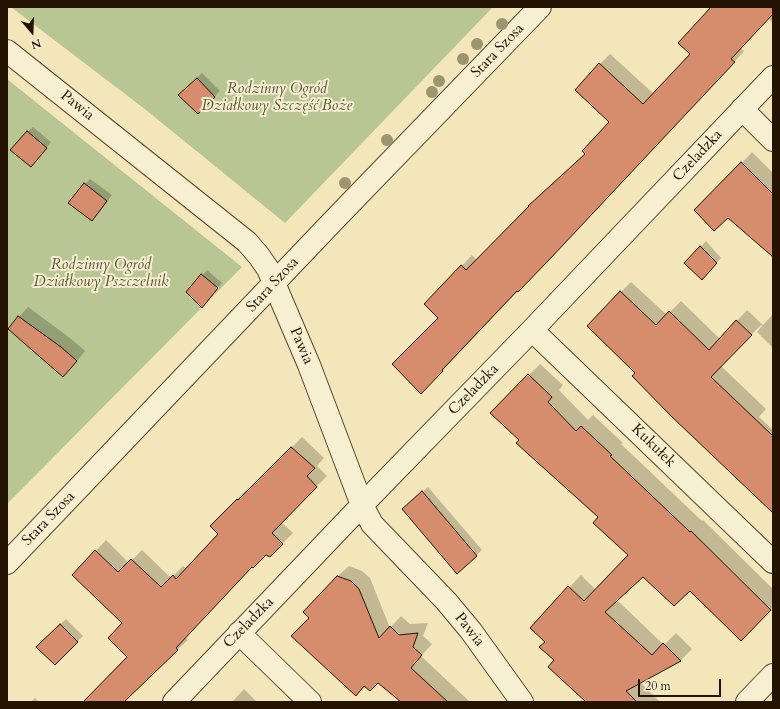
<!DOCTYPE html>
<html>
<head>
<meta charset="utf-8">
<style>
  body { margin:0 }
  #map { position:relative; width:780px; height:709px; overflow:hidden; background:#f3e6ba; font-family:Cardo,serif }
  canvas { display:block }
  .frame { position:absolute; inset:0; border:8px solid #241301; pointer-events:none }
  .north { position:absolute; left:12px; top:12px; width:40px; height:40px; -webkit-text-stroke:3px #f7efd2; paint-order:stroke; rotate:161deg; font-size:11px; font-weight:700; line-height:16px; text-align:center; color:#241301 }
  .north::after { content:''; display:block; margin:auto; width:14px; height:18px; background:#241301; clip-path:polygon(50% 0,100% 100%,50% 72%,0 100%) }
  .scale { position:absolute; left:638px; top:679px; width:83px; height:18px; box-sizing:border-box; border:2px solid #241301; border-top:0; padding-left:5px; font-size:12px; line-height:14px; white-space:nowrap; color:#241301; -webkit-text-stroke:3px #f7efd2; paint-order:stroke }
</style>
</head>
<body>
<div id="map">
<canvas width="780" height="709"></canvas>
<div class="frame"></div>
<div class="north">N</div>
<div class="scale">20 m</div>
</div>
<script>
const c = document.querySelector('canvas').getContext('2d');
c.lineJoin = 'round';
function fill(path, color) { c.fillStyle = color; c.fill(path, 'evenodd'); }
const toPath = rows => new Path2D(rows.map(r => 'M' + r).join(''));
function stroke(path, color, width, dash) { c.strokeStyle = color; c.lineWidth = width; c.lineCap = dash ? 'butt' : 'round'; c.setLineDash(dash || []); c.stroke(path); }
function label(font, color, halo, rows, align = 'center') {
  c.font = font + ' Cardo,serif'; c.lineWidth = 4; c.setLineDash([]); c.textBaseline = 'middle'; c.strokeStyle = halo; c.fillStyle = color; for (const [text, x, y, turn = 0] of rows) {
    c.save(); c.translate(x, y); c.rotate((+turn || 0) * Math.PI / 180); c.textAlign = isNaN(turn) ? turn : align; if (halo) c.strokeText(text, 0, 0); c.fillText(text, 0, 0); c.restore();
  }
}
fill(toPath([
  [11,7,493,7,285,223,146,110],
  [7,79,242,267,7,504]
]), '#b7c692');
fill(toPath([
  [713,7,773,7,773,23,768,18,741,48,744,51,729,68,432,382,439,318,426,304,472,255,477,260,530,206,529,206,540,195,586,153,611,122,600,64,610,54,654,94,692,54],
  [202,73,220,91,198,113,184,90],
  [33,127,51,142,36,160,27,132],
  [752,152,773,173,773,255,742,163],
  [90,179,112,195,97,215,85,184],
  [706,241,721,258,707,273,686,263],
  [207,270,222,283,207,301,188,292],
  [631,282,667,315,681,301,720,339,747,310,763,325,773,314,773,348,757,332,762,326,761,325,721,366,766,409,759,417,773,430,773,512,672,416,637,373,621,292],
  [28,307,70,338,85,351,72,367,9,328],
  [540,364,563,385,559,390,588,420,593,415,623,443,621,444,702,521,703,520,773,589,773,607,741,639,690,590,643,576,617,600,664,645,676,633,692,649,681,660,640,682,660,702,587,702,555,660,546,642,532,628,581,575,596,590,629,555,599,517,520,440,529,375],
  [302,437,324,458,317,466,327,476,281,522,293,533,270,556,266,554,252,565,185,637,188,640,134,690,135,691,125,702,84,702,129,657,123,623,73,575,106,540,129,563,142,550,171,578,183,566,187,569,220,534,211,526,247,489,249,491],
  [428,487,482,550,457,573,408,504],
  [349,566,362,571,370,578,390,628,401,616,410,624,428,623,423,636,432,644,421,656,469,701,468,702,402,702,378,682,365,685,356,694,310,618,338,576],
  [66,619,83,636,55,664,37,647],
  [244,689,257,702,232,702],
  [35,698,39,702,31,702]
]), '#0003');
const building = toPath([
  [711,7,773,7,773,14,731,59,735,62,718,80,548,261,518,292,517,291,442,370,443,371,421,394,392,364,438,318,424,304,461,265,466,270,529,206,528,206,585,154,582,151,609,122,575,90,599,63,643,104,690,54,678,43,711,7],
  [197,78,215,97,198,114,178,95,197,78],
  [27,131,47,148,31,167,10,150,27,131],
  [741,162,773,194,773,257,728,218,714,231,694,210,741,162],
  [84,183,107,201,92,221,68,203,84,183],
  [700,246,717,263,702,280,684,263,700,246],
  [201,274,218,288,202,308,186,292,201,274],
  [620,291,656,325,669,311,709,350,736,320,752,335,711,377,773,436,773,513,671,416,632,376,635,373,587,326,620,291],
  [18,316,61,347,77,361,63,377,8,329,18,316],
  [528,374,552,397,548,402,576,431,581,426,612,455,610,456,690,532,691,531,771,610,741,641,690,591,674,606,643,577,605,612,652,655,663,643,681,661,626,691,637,702,586,702,548,667,554,660,539,647,545,642,530,628,568,586,584,601,628,555,593,523,598,517,516,443,519,440,490,413,528,374],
  [291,447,315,468,307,476,317,487,272,533,283,544,270,557,266,555,253,568,252,567,176,648,178,650,124,702,83,702,127,657,108,638,122,623,72,575,95,550,118,572,131,559,161,587,173,575,176,579,218,534,210,526,237,499,238,500,291,447],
  [422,491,477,556,457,574,402,509,422,491],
  [337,576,351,581,359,589,379,638,390,626,399,635,418,633,413,647,422,655,411,668,448,702,401,702,378,683,370,691,364,686,356,696,291,636,309,618,303,612,337,576],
  [60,624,78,642,55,665,36,647,60,624]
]);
fill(building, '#d68d6e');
stroke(building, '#241301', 1);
const street = toPath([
  [7,51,247,242,259,256,268,269,309,365,362,505,372,524,446,601,471,631,522,702],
  [742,109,773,140],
  [532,330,773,562],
  [7,563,335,219,540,7],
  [239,633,310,702],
  [174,702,362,505,532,330,773,77],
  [747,702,773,675]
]);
stroke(street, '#58482f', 24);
stroke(street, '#f7efd2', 22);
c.fillStyle = '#9d9570';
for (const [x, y] of [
  [502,24],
  [477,44],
  [463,59],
  [439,81],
  [432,92],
  [387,140],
  [345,183]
]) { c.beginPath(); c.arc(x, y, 6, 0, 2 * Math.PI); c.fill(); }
label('15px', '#241301', '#f7efd2', [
  ["Stara Szosa",498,51,-46],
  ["Pawia",77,106,39],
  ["Czeladzka",698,156,-47],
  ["Stara Szosa",273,285,-47],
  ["Pawia",301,346,67],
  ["Czeladzka",474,390,-46],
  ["Kukułek",653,446,44],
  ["Stara Szosa",49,519,-46],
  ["Czeladzka",249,623,-46],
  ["Pawia",469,630,52]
]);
label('italic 15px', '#575234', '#f7efd2', [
  ["Rodzinny Ogród",277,90],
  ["Działkowy Szczęść Boże",277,107],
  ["Rodzinny Ogród",101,266],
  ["Działkowy Pszczelnik",101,283]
]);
</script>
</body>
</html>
